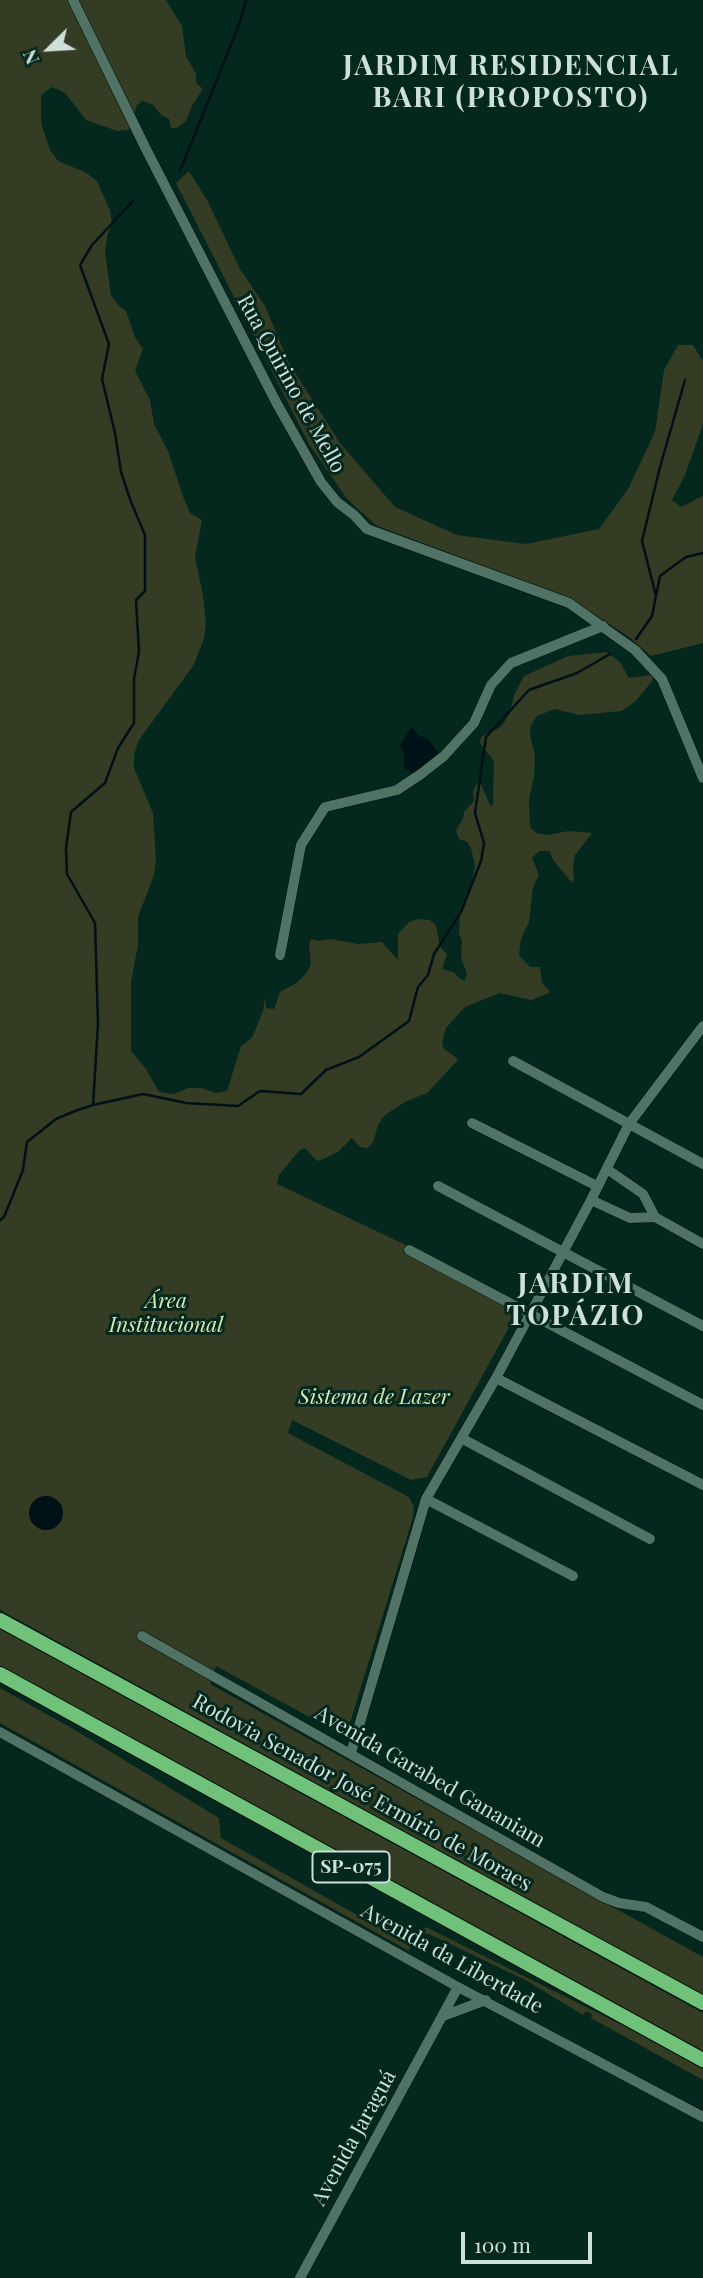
<!DOCTYPE html>
<html>
<head>
<meta charset="utf-8">
<style>
  body { margin:0 }
  #map { position:relative; width:703px; height:2278px; overflow:hidden; background:#04271e; font-family:"Playfair Display",serif }
  canvas { display:block }
  .north { position:absolute; left:14px; top:14px; width:70px; height:70px; -webkit-text-stroke:5px #04271e; paint-order:stroke; rotate:246deg; font-size:19px; font-weight:700; line-height:28px; text-align:center; color:#cee1d9 }
  .north::after { content:''; display:block; margin:auto; width:24px; height:32px; background:#cee1d9; clip-path:polygon(50% 0,100% 100%,50% 72%,0 100%) }
  .scale { position:absolute; left:461px; top:2232px; width:131px; height:32px; box-sizing:border-box; border:4px solid #cee1d9; border-top:0; padding-left:9px; font-size:21px; line-height:24px; white-space:nowrap; color:#cee1d9; -webkit-text-stroke:5px #04271e; paint-order:stroke }
</style>
</head>
<body>
<div id="map">
<canvas width="703" height="2278"></canvas>
<div class="north">N</div>
<div class="scale">100 m</div>
</div>
<script>
const c = document.querySelector('canvas').getContext('2d');
c.lineJoin = 'round';
function fill(path, color) { c.fillStyle = color; c.fill(path, 'evenodd'); }
const toPath = rows => new Path2D(rows.map(r => 'M' + r).join(''));
function stroke(path, color, width, dash) { c.strokeStyle = color; c.lineWidth = width; c.lineCap = dash ? 'butt' : 'round'; c.setLineDash(dash || []); c.stroke(path); }
function label(font, color, halo, rows, align = 'center') {
  c.font = font + ' "Playfair Display",serif'; c.lineWidth = 6; c.setLineDash([]); c.textBaseline = 'middle'; c.strokeStyle = halo; c.fillStyle = color; for (const [text, x, y, turn = 0] of rows) {
    c.save(); c.translate(x, y); c.rotate((+turn || 0) * Math.PI / 180); c.textAlign = isNaN(turn) ? turn : align; if (halo) c.strokeText(text, 0, 0); c.fillText(text, 0, 0); c.restore();
  }
}
fill(toPath([
  [0,0,166,0,182,26,186,56,196,74,196,83,203,89,193,104,186,121,177,128,171,128,169,119,161,115,153,105,142,101,136,106,134,124,128,130,117,131,86,120,65,93,52,87,41,95,41,123,50,150,58,161,85,172,97,181,110,210,112,223,107,237,105,252,111,295,119,306,126,311,135,337,143,349,135,371,150,400,154,424,168,451,184,499,190,513,202,520,195,557,203,596,206,623,204,639,193,666,139,740,134,754,134,768,153,813,156,860,154,875,138,917,138,945,131,982,131,1051,146,1069,159,1092,174,1094,188,1088,202,1088,216,1093,227,1091,241,1046,252,1038,263,1011,265,997,266,1008,274,1009,280,992,295,984,307,973,311,964,309,944,311,939,318,941,331,939,358,944,382,942,398,960,398,934,409,922,419,919,430,920,436,925,440,947,447,954,442,969,453,972,462,980,465,980,467,974,461,958,462,940,459,934,460,910,471,887,475,866,471,848,467,842,459,839,456,830,463,819,464,812,474,801,473,792,477,783,481,784,490,805,493,805,494,761,480,743,481,737,501,727,510,713,514,695,524,676,568,656,606,652,620,662,629,678,651,675,653,680,636,701,621,711,579,715,555,709,537,716,531,725,530,735,535,756,534,777,529,799,530,827,536,833,547,835,569,831,592,833,575,855,573,865,574,879,572,883,554,861,549,851,539,851,532,858,539,875,533,887,529,922,521,939,519,955,530,967,540,967,542,983,549,990,549,993,531,1000,500,993,465,1007,446,1028,442,1043,444,1049,457,1058,457,1061,427,1093,405,1102,385,1115,378,1125,373,1142,368,1148,360,1147,352,1138,338,1152,319,1161,315,1159,305,1148,300,1150,279,1175,277,1184,406,1245,403,1253,498,1300,505,1305,511,1313,513,1320,427,1477,411,1480,292,1420,288,1433,409,1497,414,1507,413,1517,349,1726,338,1732,333,1730,216,1666,210,1684,703,1957,703,1995,0,1610],
  [189,171,207,200,240,269,265,306,289,363,340,443,395,507,457,535,526,544,599,529,628,489,655,432,664,370,678,345,693,345,703,361,703,424,685,475,672,500,681,507,703,496,703,643,651,656,629,637,568,597,377,526,347,499,309,444,176,183],
  [0,1629,703,2013,703,2053,0,1668],
  [0,1688,75,1730,219,1818,221,1838,405,1942,426,1927,624,2026,703,2069,703,2080,591,2018,592,2014,586,2011,583,2015,527,1981,429,1934,424,1934,411,1946,409,1951,0,1723]
]), '#343c23');
fill(toPath([
  [412,727,418,735,428,739,439,754,413,774,405,768,403,758,405,755,400,745],
  '29 1513a17 17 0 1 1 34 0a17 17 0 1 1-34 0Z'
]), '#001118');
stroke(toPath([
  [180,171,239,25,246,0],
  [656,596,642,541,660,467,685,380],
  [636,639,652,616,660,576,686,557,703,553],
  [93,1105,98,1024,95,923,67,874,66,848,71,812,105,783,118,748,134,723,134,679,139,652,136,600,145,591,145,535,131,502,121,472,115,433,102,379,109,344,80,265,92,245,133,201],
  [27,1142,56,1119,75,1111,93,1105,143,1094,186,1103,238,1106,260,1091,301,1094,326,1070,359,1057,409,1021,418,987,428,975,434,954,461,912,481,861,484,843,475,813,486,737,529,690,577,673,610,654],
  [0,1220,4,1217,23,1170,27,1142]
]), '#001118', 2.5);
const minor = toPath([
  [73,0,146,149,276,402,321,482,337,502,354,515,367,529,569,603,635,650,662,679,703,778],
  [280,955,301,845,325,807,397,790,421,774,444,756,474,723,491,685,511,663,603,626],
  [513,1061,703,1164],
  [472,1123,597,1186],
  [607,1169,643,1194,655,1217],
  [438,1186,703,1326],
  [591,1200,630,1218,655,1217,703,1244],
  [409,1250,703,1405],
  [496,1378,703,1485],
  [461,1438,650,1539],
  [426,1499,573,1576],
  [142,1636,603,1897,619,1903,646,1907,703,1937],
  [0,1732,458,1987,703,2117],
  [351,1753,426,1499,496,1378,591,1200,629,1124,703,1026],
  [443,2016,486,2000],
  [300,2278,458,1987]
]);
const highway = toPath([
  [0,1620,703,2003],
  [0,1674,703,2060]
]);
stroke(minor, '#000f08', 11);
stroke(highway, '#000f08', 16);
stroke(minor, '#507366', 10);
stroke(highway, '#70c179', 14);
for (const [x, y, w] of [
  [351,1867,77]
]) { const box = new Path2D(); box.roundRect(x - w / 2, y - 15.5, w, 31, 5); c.fillStyle = '#04271e'; c.fill(box); stroke(box, '#cee1d9', 2); }
label('bold 19px', '#cee1d9', null, [
  ["SP-075",351,1867]
]);
label('21px', '#cee1d9', '#04271e', [
  ["Rua Quirino de Mello",291,384,61],
  ["Avenida Garabed Gananiam",430,1777,30],
  ["Rodovia Senador José Ermírio de Moraes",362,1793,29],
  ["Avenida da Liberdade",452,1959,29],
  ["Avenida Jaraguá",354,2138,-61]
]);
label('italic 21px', '#d8e9b3', '#04271e', [
  ["Área",166,1301],
  ["Institucional",166,1325],
  ["Sistema de Lazer",374,1397]
]);
c.letterSpacing = '2px';
label('bold 28px', '#cee1d9', '#04271e', [
  ["JARDIM RESIDENCIAL",511,66],
  ["BARI (PROPOSTO)",511,98],
  ["JARDIM",576,1284],
  ["TOPÁZIO",576,1316]
]);
c.letterSpacing = '0px';
</script>
</body>
</html>
